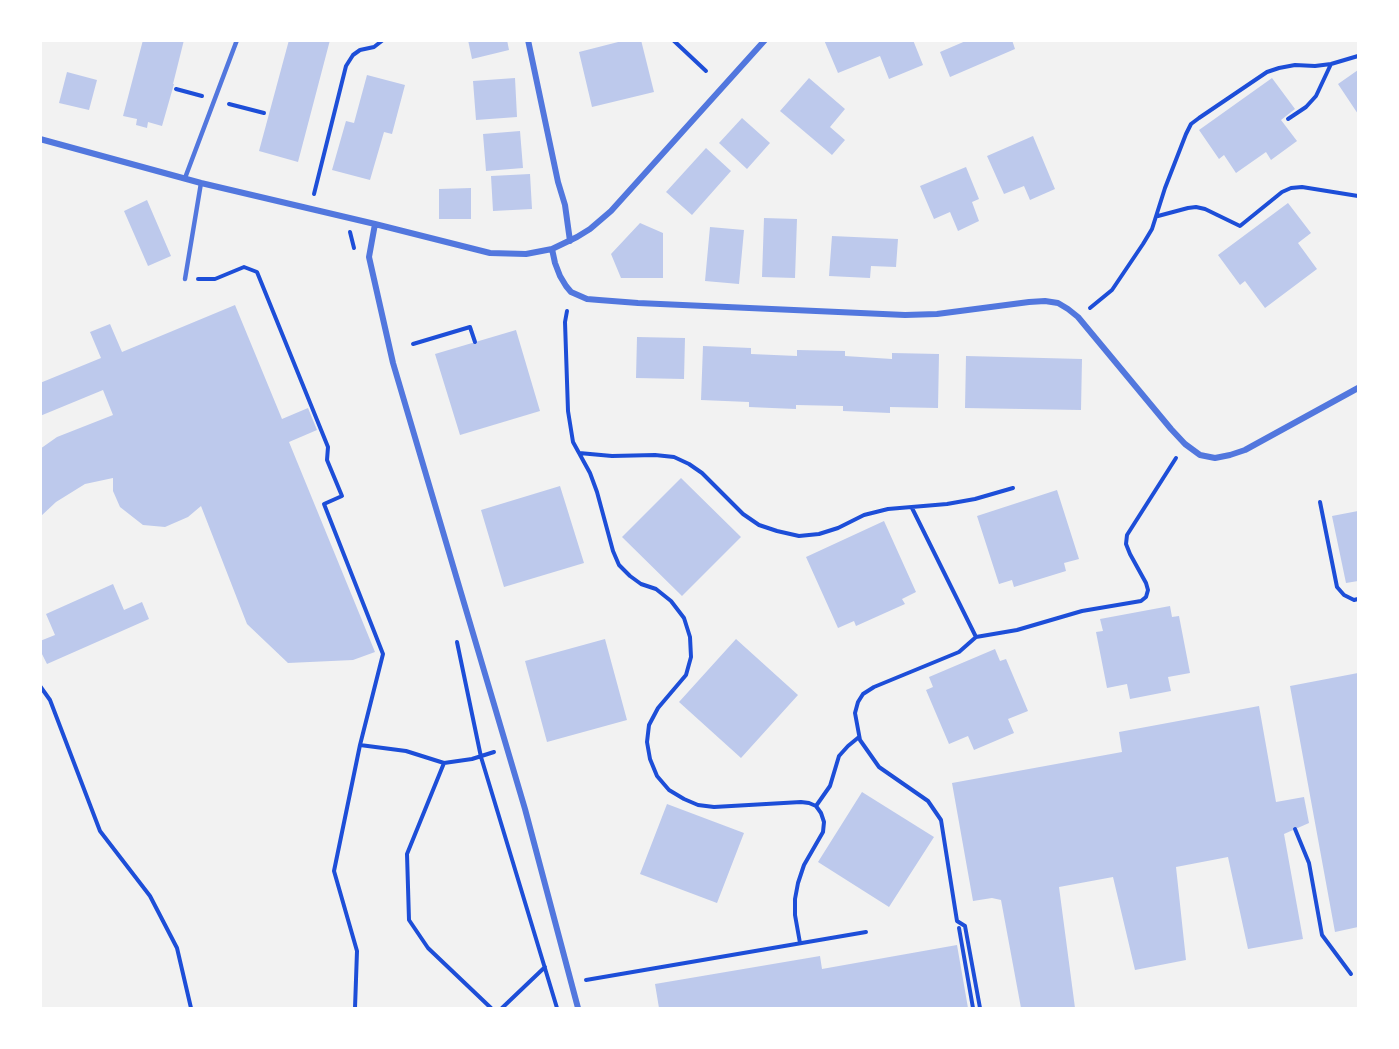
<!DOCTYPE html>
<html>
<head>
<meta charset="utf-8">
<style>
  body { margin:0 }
  #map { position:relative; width:1399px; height:1049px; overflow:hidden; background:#f2f2f2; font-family:Commissioner,sans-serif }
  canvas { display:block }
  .frame { position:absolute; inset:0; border:42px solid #fff; pointer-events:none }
</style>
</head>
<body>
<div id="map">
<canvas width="1399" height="1049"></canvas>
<div class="frame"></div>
</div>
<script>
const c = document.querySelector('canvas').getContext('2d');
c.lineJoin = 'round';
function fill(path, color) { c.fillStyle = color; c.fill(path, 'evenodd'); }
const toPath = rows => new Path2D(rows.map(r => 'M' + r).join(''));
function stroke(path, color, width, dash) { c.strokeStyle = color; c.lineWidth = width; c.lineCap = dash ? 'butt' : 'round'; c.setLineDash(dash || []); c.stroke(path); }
fill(toPath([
  [143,40,184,40,173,84,174,84,162,126,148,122,147,128,136,125,137,119,123,116],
  [289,40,330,40,298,162,259,151],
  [468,40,507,40,509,50,472,59],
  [626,40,641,40,654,92,592,107,579,52],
  [824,40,913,40,923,65,889,79,880,56,838,73],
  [968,40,1012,40,1015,49,950,77,940,52],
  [1358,70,1358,114,1338,84],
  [67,72,97,80,89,110,59,103],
  [367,75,405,85,392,134,384,132,370,180,332,170,346,121,354,123],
  [515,78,517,117,476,120,473,81],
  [809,78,845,109,830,127,845,140,832,155,780,111],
  [1272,78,1295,109,1281,120,1297,141,1271,160,1266,152,1236,173,1224,155,1219,159,1199,130],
  [742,118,770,143,747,169,719,143],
  [520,131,523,168,486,171,483,134],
  [1033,136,1055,189,1030,200,1024,186,1004,194,987,156],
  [706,148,731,171,692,215,666,192],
  [966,167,979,199,972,202,979,221,958,231,950,212,934,219,920,186],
  [530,174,532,209,493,211,491,176],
  [471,188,471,219,439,219,439,189],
  [147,200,171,256,148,266,124,211],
  [1288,203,1311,233,1298,243,1317,269,1265,308,1245,281,1240,285,1218,255],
  [764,218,797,219,795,278,762,277],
  [640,223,663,233,663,278,621,278,611,254],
  [710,227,744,230,739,284,705,281],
  [832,236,898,239,896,267,871,266,870,278,829,276],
  [235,305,282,419,308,408,317,430,289,442,375,652,353,660,288,663,247,624,201,506,188,517,165,527,143,525,120,507,113,491,113,478,85,484,56,502,40,517,40,449,57,437,113,415,103,390,40,416,40,383,101,358,90,332,110,324,122,352],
  [516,330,540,411,460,435,435,354],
  [637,337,685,338,684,379,636,378],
  [703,346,751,348,751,354,797,356,797,350,845,351,845,356,892,359,892,353,939,354,938,408,890,407,890,413,866,412,843,411,843,406,796,405,796,409,772,408,749,407,749,402,701,400],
  [966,356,1082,359,1081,410,965,408],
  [681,478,741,537,682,596,622,537],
  [560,486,584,563,504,587,481,510],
  [1057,490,1079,559,1064,563,1066,571,1014,587,1012,580,999,584,977,516],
  [1358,511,1358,581,1346,583,1332,516],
  [884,521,916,592,902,599,905,604,856,626,854,621,838,628,806,557],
  [113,584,124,610,142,602,149,619,47,664,40,650,40,641,55,635,46,614],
  [1170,606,1172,617,1179,616,1190,673,1168,677,1171,691,1130,699,1127,684,1107,688,1096,632,1103,631,1100,619],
  [605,639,627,720,547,742,525,661],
  [736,639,798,695,741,758,679,702],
  [995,649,1000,661,1006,659,1028,711,1008,719,1014,733,974,750,968,736,949,744,926,690,933,687,929,677],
  [1358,673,1358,927,1335,932,1290,686],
  [1259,706,1276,802,1304,797,1309,823,1284,834,1303,939,1248,949,1228,857,1176,867,1186,960,1135,970,1113,877,1059,887,1075,1008,1021,1008,1001,900,992,898,973,901,952,783,1122,752,1119,732],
  [862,792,934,837,889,907,818,862],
  [667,804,744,833,717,903,640,874],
  [957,945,968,1008,659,1008,655,984,820,956,822,969]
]), '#bdc9ec');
stroke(toPath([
  [673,40,706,71],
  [176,89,202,96],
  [229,104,264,113],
  [1288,119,1306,107,1316,96,1331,64],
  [314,194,346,66,353,55,360,50,374,47,383,40],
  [1158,216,1188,208,1196,207,1205,209,1240,226,1282,192,1291,188,1302,187,1358,196],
  [350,232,354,248],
  [198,279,215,279,244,267,257,272,328,447,327,460,342,496,324,504,383,654,360,745,334,871,357,951,355,1008],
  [1090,308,1112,290,1143,244,1152,229,1165,188,1186,134,1191,124,1199,118,1267,72,1279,68,1295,65,1315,66,1331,64,1358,56],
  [567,311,565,322,568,411,573,442,590,473,597,492,613,551,619,565,630,576,641,584,656,589,671,601,684,618,690,637,691,657,686,675,658,708,649,725,647,742,650,759,657,776,669,790,684,799,698,805,714,807,801,802,809,803,816,806,821,813,824,822,823,832,804,865,798,883,795,899,795,915,800,943],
  [413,344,470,327,475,342],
  [579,453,612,456,655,455,674,457,689,464,702,473,743,514,759,525,777,531,799,536,819,534,838,528,864,515,888,509,947,504,975,499,1013,488],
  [1320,502,1337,587,1344,595,1354,600,1358,599],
  [912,508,976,637],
  [457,642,481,757,557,1008],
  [40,686,50,700,100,831,150,896,177,948,191,1008],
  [360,745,406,751,444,763,472,759,494,752],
  [444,763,407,854,409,920,428,948,491,1008],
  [816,806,830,786,839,756,848,746,859,737],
  [1295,829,1309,863,1322,935,1351,974],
  [959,928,973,1008],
  [586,980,866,932],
  [502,1008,545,967],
  [980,1008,965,926,957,921,941,820,928,801,879,767,860,740,855,713,858,702,863,694,874,687,959,652,976,637,1017,630,1082,611,1141,601,1146,597,1148,590,1146,583,1130,554,1126,544,1127,535,1176,458]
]), '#1d4ed8', 4);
stroke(toPath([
  [185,178,237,40],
  [185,279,201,183]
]), '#5277de', 4.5);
stroke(toPath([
  [528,40,558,182,565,205,570,241],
  [40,139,201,183,375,224,490,253,526,254,552,249,577,237,590,229,611,211,765,40],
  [375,224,369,257,393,363,525,809,578,1008],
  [552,249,555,263,560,276,566,286,571,292,587,299,599,300,638,303,905,315,937,314,1029,302,1045,301,1058,303,1068,309,1078,317,1171,429,1185,444,1200,455,1215,458,1230,455,1245,450,1358,388]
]), '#5277de', 6);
</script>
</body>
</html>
